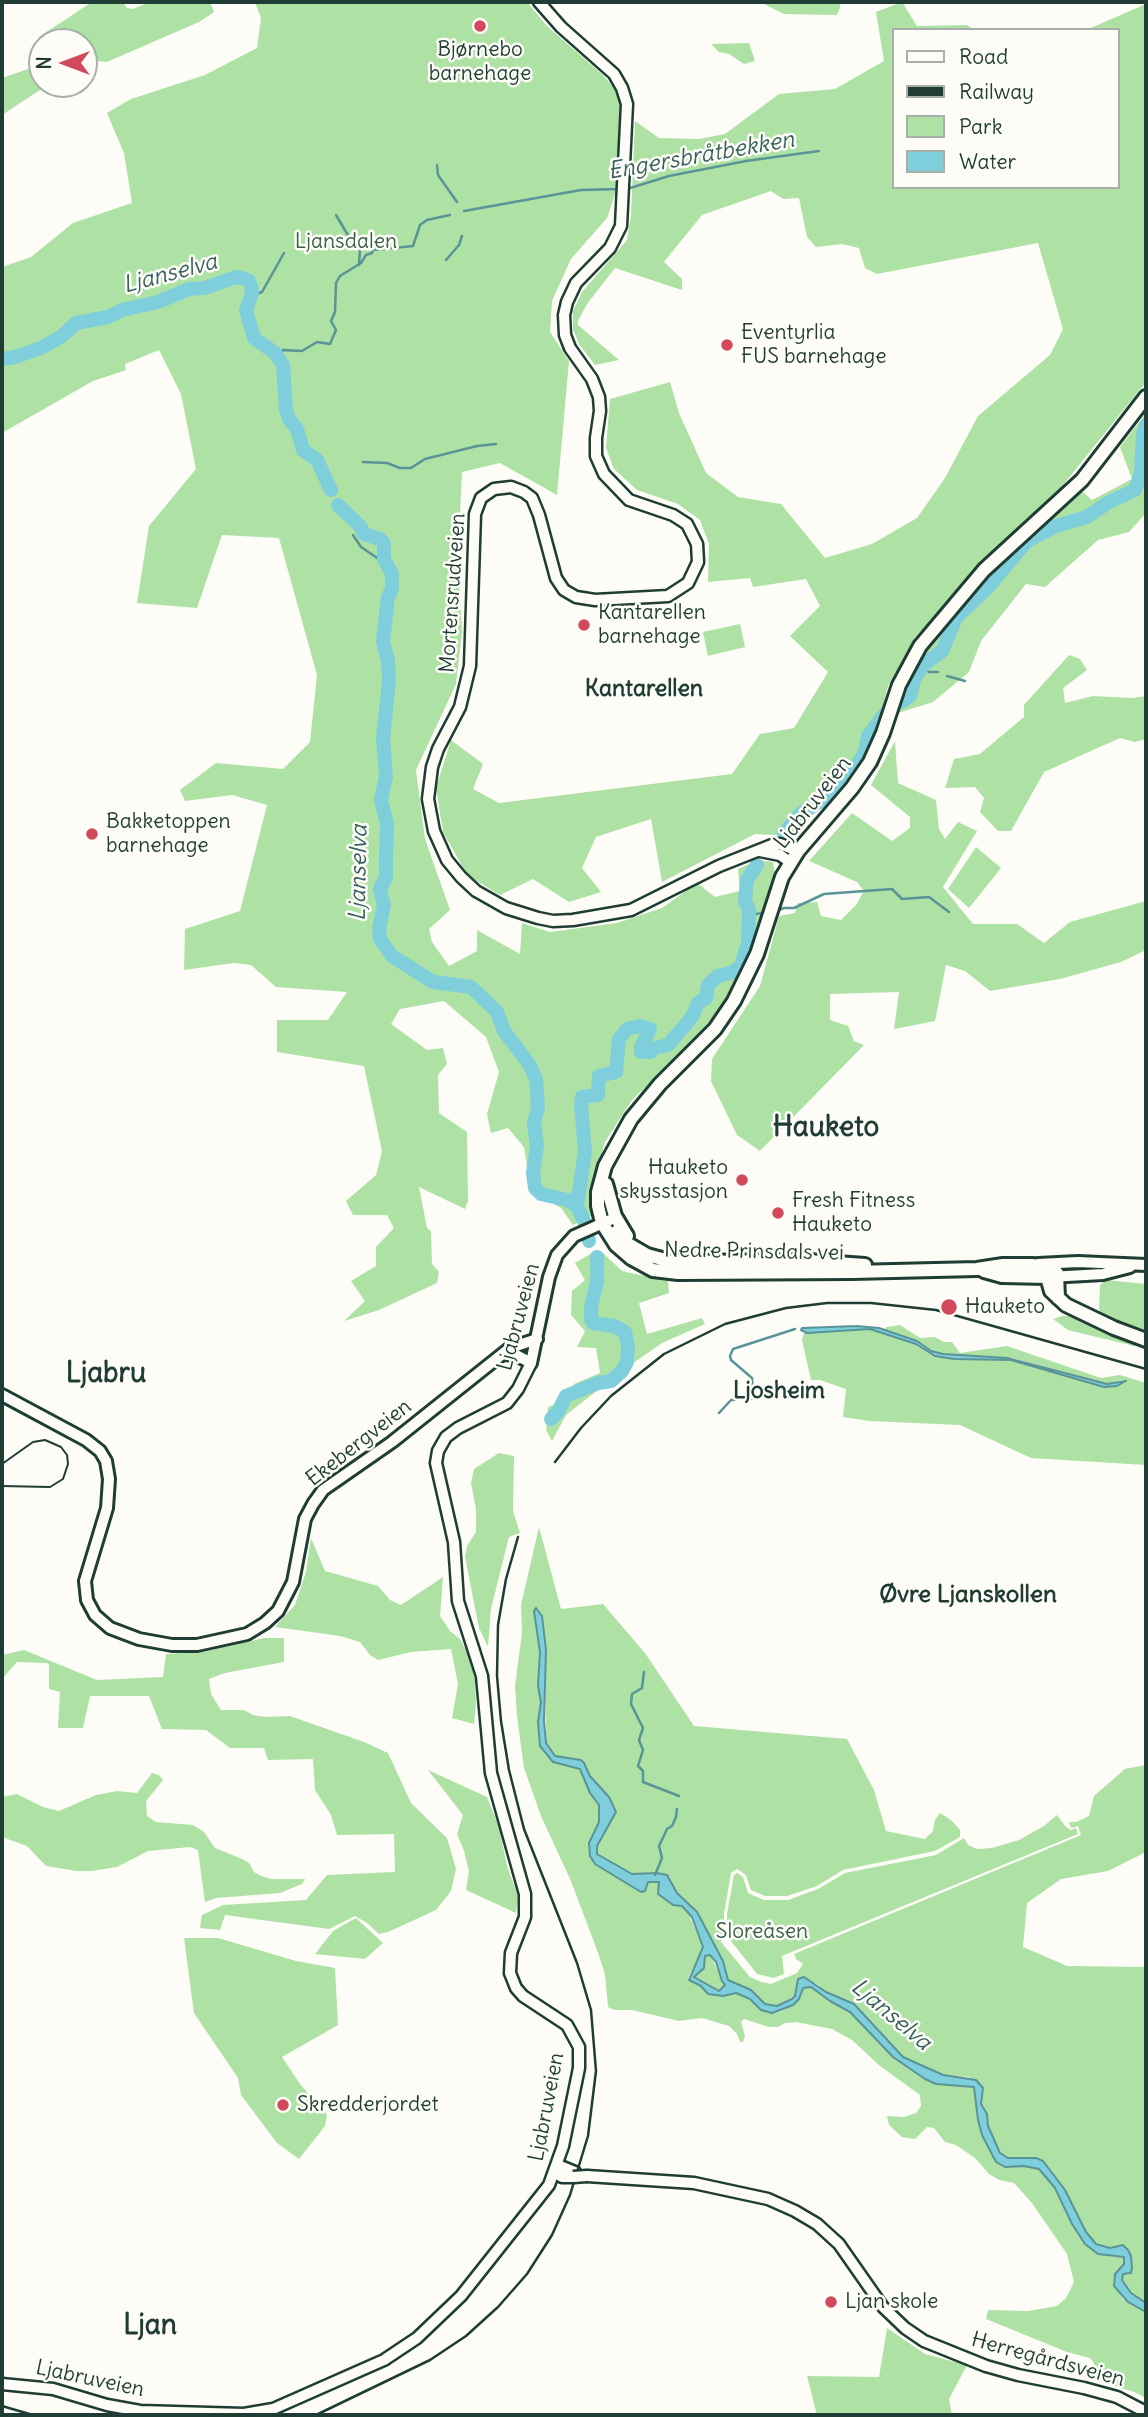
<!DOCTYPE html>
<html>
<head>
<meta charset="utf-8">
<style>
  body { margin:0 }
  #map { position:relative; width:1148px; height:2417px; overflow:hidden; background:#fdfcf7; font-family:Delius,sans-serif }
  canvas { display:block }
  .frame { position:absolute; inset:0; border:4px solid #1f3d34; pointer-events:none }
  .legend { position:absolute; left:892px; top:28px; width:228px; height:161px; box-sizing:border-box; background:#fdfcf7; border:2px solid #a4b0a9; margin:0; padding:9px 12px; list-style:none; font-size:21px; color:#1f3d34 }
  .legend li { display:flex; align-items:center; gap:14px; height:35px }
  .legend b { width:35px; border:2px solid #a4b0a9 }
  .north { position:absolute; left:28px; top:28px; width:70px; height:70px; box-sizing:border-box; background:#fdfcf7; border:2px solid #a4b0a9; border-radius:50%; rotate:270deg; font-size:19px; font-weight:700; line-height:28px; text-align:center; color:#1f3d34 }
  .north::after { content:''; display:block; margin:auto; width:24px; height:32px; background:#d1495b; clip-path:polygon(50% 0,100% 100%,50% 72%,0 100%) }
</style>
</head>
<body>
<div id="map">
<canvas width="1148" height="2417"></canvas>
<div class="frame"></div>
<ul class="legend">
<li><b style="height:9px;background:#fdfcf7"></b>Road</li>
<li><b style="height:9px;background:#1f3d34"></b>Railway</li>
<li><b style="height:19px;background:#aee2a4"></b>Park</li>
<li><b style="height:19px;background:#7fcedb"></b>Water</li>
</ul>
<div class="north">N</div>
</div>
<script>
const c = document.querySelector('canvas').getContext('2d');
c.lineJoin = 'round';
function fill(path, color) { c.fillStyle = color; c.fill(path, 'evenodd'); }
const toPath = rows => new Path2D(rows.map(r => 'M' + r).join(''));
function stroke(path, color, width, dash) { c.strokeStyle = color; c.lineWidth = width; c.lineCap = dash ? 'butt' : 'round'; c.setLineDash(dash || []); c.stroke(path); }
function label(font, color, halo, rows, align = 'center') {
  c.font = font + ' Delius,sans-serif'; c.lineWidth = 5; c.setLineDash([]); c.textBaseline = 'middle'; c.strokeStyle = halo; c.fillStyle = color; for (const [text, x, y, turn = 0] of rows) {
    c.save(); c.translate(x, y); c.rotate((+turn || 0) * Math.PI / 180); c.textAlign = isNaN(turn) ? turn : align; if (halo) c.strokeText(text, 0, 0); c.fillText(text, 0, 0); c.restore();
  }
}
fill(toPath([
  [92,2,123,2,127,8,133,9,150,2,210,2,214,12,199,22,107,62,84,60,84,42,42,42,42,47,39,37],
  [255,2,527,2,547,26,603,75,619,94,622,113,617,188,607,218,571,259,552,301,550,332,569,361,557,495,500,463,462,472,458,558,462,633,456,684,416,770,425,839,450,910,429,929,432,942,449,966,477,951,477,930,520,954,522,923,550,932,617,923,662,908,697,883,715,897,740,891,738,869,758,860,773,862,775,874,754,938,729,994,701,1033,632,1100,605,1142,590,1193,593,1215,573,1225,561,1208,531,1191,524,1147,508,1128,491,1133,487,1114,499,1072,486,1037,444,1001,400,1009,391,1024,427,1050,443,1048,447,1064,438,1075,439,1113,467,1132,468,1201,465,1209,419,1187,427,1228,431,1231,432,1264,439,1272,437,1283,379,1310,344,1321,365,1301,351,1281,376,1266,376,1247,394,1228,387,1215,353,1215,346,1201,376,1175,382,1151,364,1066,277,1052,277,1020,328,1020,347,992,276,987,251,965,234,963,184,970,185,929,240,911,267,805,232,795,185,801,180,790,216,763,283,769,310,742,317,675,279,538,222,535,197,608,137,603,149,526,196,469,181,394,159,350,125,364,126,370,93,381,2,433,2,267,31,257,73,223,132,203,124,153,107,113,131,99,205,75,257,48,261,18],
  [760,2,840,2,840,8,837,15,784,14],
  [902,2,917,26,967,25,975,30,894,30,894,187,1118,187,1118,30,1086,30,1146,4,1146,382,1051,500,915,637,888,686,876,733,847,779,793,836,755,834,662,882,651,819,596,837,582,868,601,892,569,902,533,879,500,895,467,875,443,832,436,788,451,740,483,764,473,789,499,803,732,774,760,734,794,728,828,672,790,636,820,606,806,579,753,587,750,578,708,582,709,544,700,520,678,504,637,490,614,469,606,448,610,399,670,382,679,413,706,473,738,497,781,504,825,558,872,544,917,518,945,478,978,416,1050,355,1063,329,1038,243,877,274,865,268,859,248,842,244,816,247,807,237,799,198,783,199,771,191,702,215,664,262,682,279,682,290,615,268,587,304,578,321,578,325,619,360,595,365,579,344,573,329,573,311,582,292,627,240,631,215,635,121,659,138,699,139,725,134,779,94,835,89,884,61,876,12],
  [749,43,755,61,744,64,729,54,719,52,711,44],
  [34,67,41,72,42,84,46,86,2,115,2,78],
  [1146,413,1146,513,1129,532,1098,540,1045,587,1026,584,981,641,969,672,933,702,898,713,924,651,969,595,1082,491,1092,500,1132,479,1120,447],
  [740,624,745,647,708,656,703,632],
  [1069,655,1080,659,1087,670,1063,688,1065,703,1093,696,1132,698,1146,696,1146,739,1135,742,1120,738,1044,772,1011,831,998,831,980,812,984,798,975,787,945,788,954,759,980,754,1024,717,1024,705],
  [895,741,898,783,936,800,939,829,945,839,958,822,977,831,943,887,973,924,1017,924,1044,943,1070,922,1146,901,1146,950,1121,962,1060,979,990,991,965,971,946,965,935,1021,894,1029,899,992,830,994,830,1020,848,1026,854,1041,864,1045,760,1151,737,1135,711,1081,712,1059,760,986,779,916,795,913,798,903,817,902,821,916,841,920,856,905,864,891,857,882,809,861,852,813,892,841,910,828,910,817,871,785],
  [976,847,1001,868,969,908,948,889],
  [592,1253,603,1253,622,1271,668,1281,669,1293,639,1303,647,1334,702,1318,705,1324,662,1343,626,1368,566,1415,552,1441,546,1430,548,1407,570,1398,574,1384,600,1373,596,1348,577,1347,585,1331,571,1315,572,1291,585,1280,575,1263],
  [1106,1280,1146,1284,1146,1331,1138,1330,1103,1314,1099,1310,1100,1285],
  [1062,1316,1075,1316,1143,1344,1134,1346,1068,1330,1053,1319],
  [900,1325,920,1338,935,1337,944,1342,952,1342,960,1353,1007,1346,1101,1378,1120,1375,1146,1383,1146,1465,1031,1458,960,1425,870,1421,843,1417,846,1389,820,1380,811,1380,802,1340,804,1333,870,1329,916,1344,935,1356,954,1359,1011,1360,1104,1387,1117,1386,1125,1383,1122,1380,1107,1384,1012,1358,943,1354,931,1351,917,1341,884,1330,887,1327],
  [499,1453,514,1456,513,1511,520,1533,509,1537,491,1609,488,1647,479,1628,465,1557,467,1546,476,1532,476,1509,471,1483,474,1469],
  [539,1527,561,1609,603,1604,645,1653,694,1726,847,1739,874,1790,886,1831,925,1839,933,1831,935,1820,940,1813,951,1820,960,1830,960,1837,935,1851,843,1870,817,1886,787,1896,765,1896,751,1890,746,1875,737,1869,731,1873,724,1914,724,1935,721,1942,750,1977,761,1982,771,1984,797,1973,803,1964,796,1959,794,1954,1081,1835,1078,1826,1071,1828,1069,1822,1076,1822,1089,1816,1094,1796,1125,1769,1146,1765,1146,1852,1108,1871,1061,1879,1027,1903,1023,1947,1067,1966,1146,1967,1146,2303,1131,2293,1122,2280,1123,2274,1129,2273,1130,2253,1123,2245,1110,2248,1096,2244,1086,2232,1065,2190,1043,2161,1008,2158,1001,2153,988,2126,987,2114,981,2104,983,2096,969,2077,943,2075,903,2057,860,2010,826,1992,816,1983,797,1983,795,1996,778,2006,765,2004,738,1984,728,1980,723,1961,697,1912,677,1893,666,1874,632,1874,597,1854,597,1846,616,1811,609,1797,588,1772,572,1759,555,1756,546,1743,545,1638,542,1616,537,1608,535,1609,540,1640,538,1686,541,1702,538,1719,543,1752,553,1762,580,1769,590,1793,599,1806,599,1822,591,1839,589,1849,592,1860,641,1892,646,1889,647,1882,659,1882,660,1895,671,1903,682,1906,687,1910,703,1947,688,1978,693,1983,703,1987,706,1993,718,1996,736,1993,750,1999,760,2009,779,2012,797,2002,804,1986,811,1987,824,1997,850,2012,893,2057,925,2079,936,2084,974,2087,978,2120,982,2135,996,2162,1005,2167,1024,2166,1039,2169,1055,2187,1072,2224,1085,2244,1108,2256,1124,2257,1124,2264,1115,2274,1113,2283,1123,2299,1146,2312,1146,2398,1134,2392,1093,2379,1090,2374,1094,2363,1090,2358,1067,2352,986,2319,988,2310,1028,2311,1057,2306,1066,2298,1074,2282,1067,2254,1032,2203,1014,2183,999,2180,989,2174,975,2158,956,2145,945,2142,934,2128,927,2127,915,2139,902,2137,889,2125,887,2116,904,2117,916,2113,921,2106,920,2095,880,2066,852,2040,832,2029,796,2022,785,2023,778,2027,769,2027,744,2019,741,2022,745,2036,743,2042,740,2042,737,2034,729,2026,702,2018,679,2021,632,2010,614,2010,608,2007,605,1974,597,1950,571,1881,541,1816,524,1768,517,1716,515,1686,522,1633,521,1605],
  [311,1538,325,1571,378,1586,390,1600,401,1605,443,1577,440,1616,450,1631,460,1639,468,1654,475,1680,476,1703,474,1724,452,1718,458,1684,451,1649,411,1652,378,1660,370,1655,360,1642,340,1636,275,1627,295,1605,306,1572],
  [264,1638,284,1638,284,1662,225,1673,209,1679,211,1694,221,1710,244,1710,253,1715,265,1717,290,1716,364,1742,388,1753,411,1803,447,1838,456,1869,451,1891,436,1910,388,1932,379,1934,367,1923,355,1916,329,1929,225,1915,220,1930,200,1928,202,1915,223,1905,306,1900,327,1875,395,1872,394,1834,337,1835,331,1815,315,1790,313,1759,268,1760,264,1748,230,1748,206,1730,162,1729,149,1696,90,1696,83,1728,58,1728,60,1692,49,1689,49,1665,47,1663,17,1662,2,1679,2,1655,24,1650,97,1680,163,1677,166,1654,203,1652],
  [428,1770,487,1797,499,1827,507,1866,518,1896,516,1913,466,1890,469,1871,464,1851,457,1834,463,1815],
  [152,1773,159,1775,163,1780,146,1801,147,1816,156,1822,193,1825,204,1832,215,1848,242,1859,249,1863,254,1872,261,1876,271,1879,305,1879,302,1884,280,1893,216,1898,205,1902,198,1850,190,1847,148,1851,117,1867,92,1871,77,1871,46,1866,27,1846,2,1837,2,1797,17,1794,43,1807,59,1811,96,1795,117,1791,137,1793],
  [1057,1815,1066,1827,1071,1830,1076,1828,1078,1834,782,1956,784,1974,774,1978,757,1974,727,1936,727,1914,734,1875,737,1873,743,1877,748,1893,764,1900,788,1900,818,1889,845,1873,936,1855,964,1838,968,1845,977,1849,992,1848,1019,1840,1044,1826],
  [356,1918,383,1943,365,1959,315,1954,333,1931],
  [184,1938,218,1938,296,1961,335,1968,338,2025,282,2057,300,2084,327,2115,325,2126,299,2159,277,2143,241,2095,238,2078,194,2013],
  [710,1955,725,1985,719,1991,694,1977,704,1968,705,1956],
  [887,2328,925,2354,967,2365,949,2399,952,2415,817,2415,807,2376,879,2377]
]), '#aee2a4');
const water = toPath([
  [857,1326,879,1328,917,1341,931,1351,943,1354,1007,1358,1107,1384,1126,1381,1117,1386,1104,1387,1011,1360,954,1359,935,1356,916,1344,870,1329,807,1333,801,1330,802,1328,857,1326],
  [536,1608,542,1616,546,1650,544,1721,546,1743,555,1756,581,1760,584,1763,590,1776,609,1797,616,1812,597,1846,597,1854,632,1874,657,1873,667,1875,677,1893,697,1912,723,1961,728,1980,751,1990,765,2004,777,2006,792,1999,795,1996,798,1979,804,1977,826,1992,854,2004,903,2057,943,2075,976,2080,983,2088,981,2104,987,2114,988,2126,1000,2153,1008,2158,1036,2158,1043,2161,1065,2190,1086,2232,1096,2244,1110,2248,1123,2245,1128,2250,1131,2256,1132,2268,1131,2273,1123,2274,1122,2280,1131,2293,1146,2303,1146,2312,1128,2302,1114,2286,1115,2274,1124,2264,1124,2257,1098,2254,1085,2244,1072,2224,1055,2188,1039,2169,1024,2166,1005,2167,996,2162,982,2135,978,2120,974,2087,936,2084,925,2079,893,2057,850,2012,830,2001,811,1987,803,1988,799,1999,793,2005,772,2013,761,2010,750,1999,736,1993,723,1996,708,1994,701,1986,689,1980,703,1947,692,1917,682,1906,673,1905,658,1894,659,1882,648,1882,645,1891,641,1892,595,1864,590,1856,589,1843,599,1822,599,1805,590,1793,580,1769,553,1762,540,1746,538,1722,541,1702,538,1686,540,1652,534,1611,536,1608],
  [710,1955,716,1962,722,1981,725,1985,719,1991,694,1977,704,1968,705,1956,710,1955]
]);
fill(water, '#7fcedb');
stroke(water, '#599498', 2);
stroke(toPath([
  [437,165,438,175,457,202],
  [627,189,669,176,746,161,819,151],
  [464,211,581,190,620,189],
  [336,215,349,237,355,241,360,250,359,265],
  [446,260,459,245,462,236],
  [251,296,262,292,284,253],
  [278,357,283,350,302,351,317,342,330,344,336,330,331,321,335,312,336,283,340,276,361,263,366,255,372,253,373,250,413,246,420,225,427,220,450,215],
  [363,462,387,463,400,468,411,468,425,459,477,446,496,444],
  [353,535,361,547,386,564],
  [921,668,929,672,938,672],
  [947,676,965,681],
  [776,911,784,908,794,908,824,894,892,889,902,899,929,897,949,912],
  [749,915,763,913],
  [719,1413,731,1400,751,1399,753,1394,752,1378,731,1360,730,1356,733,1349,795,1329],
  [644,1672,642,1688,632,1694,631,1704,643,1728,639,1740,643,1750,638,1766,643,1771,643,1782,679,1796],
  [655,1875,662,1858,659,1846,667,1829,672,1826,676,1817,677,1809]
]), '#599498', 2.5);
stroke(toPath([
  [2,359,15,357,41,348,62,336,76,323,108,317,122,310,158,302,189,289,205,288,236,277,242,278,249,281,251,286,252,293,246,310,254,338,275,353,283,365,286,410,289,419,297,429,303,450,317,460,331,490],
  [338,505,360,526,364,534,380,539,384,543,384,559,392,574,392,589,388,597,383,641,388,661,389,681,383,739,386,776,381,800,387,824,386,858,386,877,380,889,384,905,379,929,380,939,392,956,433,982,471,987,497,1012,504,1031,529,1064,536,1079,538,1107,534,1124,537,1146,533,1173,535,1188,541,1194,567,1200,577,1206,585,1223,589,1241],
  [902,702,910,696,914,680,923,665,942,651,956,618,990,585,1027,541,1056,526,1087,517,1109,502,1135,490,1141,473,1143,434,1146,425],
  [784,833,800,814,827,797,855,767,865,753,868,736,884,715],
  [577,1206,585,1151,581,1105,582,1097,598,1095,599,1076,616,1072,619,1039,627,1029,640,1026,650,1029,641,1047,641,1052,651,1052,654,1048,668,1045,692,1017,698,1003,706,998,708,985,718,976,733,972,741,966,748,943,749,909,745,902,747,880,757,865],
  [551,1419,558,1412,566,1396,598,1383,611,1381,622,1371,627,1362,628,1346,625,1332,614,1326,593,1323,591,1320,591,1307,597,1281,597,1257]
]), '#7fcedb', 14);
const tertiary = toPath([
  [539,2,561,27,614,74,622,88,627,104,621,226,610,248,576,283,567,302,564,315,565,335,570,348,592,379,599,397,600,411,596,438,596,456,604,474,629,500,673,515,687,524,697,544,698,562,688,583,668,596,595,600,576,597,564,590,556,578,539,515,532,498,524,492,511,487,494,489,481,498,475,514,470,666,460,707,438,749,432,767,428,799,434,831,447,860,461,877,476,891,506,908,538,918,553,921,573,920,631,910,719,866,772,845,780,844,798,851],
  [760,851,780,855,790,862],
  [558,2165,575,2172],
  [555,2173,562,2177,573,2177],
  [587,2176,694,2183,768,2199,795,2211,817,2224,839,2244,883,2307,905,2328,924,2341,986,2366,1018,2375,1084,2388,1117,2397,1146,2412],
  [2,2384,53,2389,107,2405,140,2411,244,2414,273,2409,384,2360,417,2338,461,2296,549,2185,563,2146,579,2068,579,2047,567,2025,523,1996,516,1988,510,1973,511,1953,525,1917,525,1894,491,1773,482,1676,458,1601,454,1542,436,1463,438,1451,446,1437,458,1428,507,1403,518,1389,531,1363]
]);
const secondary = toPath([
  [1038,1264,1078,1262,1146,1265],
  [1049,1277,1103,1274,1130,1267],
  [504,1354,516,1355,531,1363,549,1277,557,1255,574,1236,610,1220],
  [2,1395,86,1440,100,1451,106,1461,109,1479,107,1508,85,1581,87,1600,95,1615,110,1628,139,1639,172,1645,197,1645,247,1634,265,1623,278,1611,293,1582,305,1519,313,1504,323,1490,392,1442,510,1348,537,1339]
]);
const primary = toPath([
  [606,1184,615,1216,627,1236],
  [616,1232,623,1241,647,1255,673,1262,808,1261,865,1265],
  [984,1271,1002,1276,1047,1277,1051,1291,1066,1305,1114,1328,1146,1340],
  [1058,1298,1057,1273,1051,1269,1033,1265,1003,1265,977,1269,852,1272,678,1273,653,1270,631,1258,616,1245,602,1223,598,1206,598,1192,605,1166,631,1119,660,1084,715,1029,734,1001,757,954,782,877,798,851,852,788,870,762,883,733,899,685,920,646,984,570,1082,480,1146,397]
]);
stroke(tertiary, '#1f3d34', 15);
stroke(secondary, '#1f3d34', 16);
stroke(primary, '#1f3d34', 18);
stroke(tertiary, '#fdfcf7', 10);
stroke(secondary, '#fdfcf7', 10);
stroke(primary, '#fdfcf7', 12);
stroke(toPath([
  [2,1464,33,1442,45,1440,61,1447,67,1455,68,1464,63,1479,50,1487,2,1486]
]), '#1f3d34', 2);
stroke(toPath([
  [555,1462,581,1428,611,1396,664,1354,725,1324,786,1308,827,1303,871,1303,936,1310,1146,1369],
  [2,2406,33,2415],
  [316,2415,430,2360,466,2336,498,2307,527,2274,552,2235,570,2195,588,2136,596,2071,591,2010,577,1963,524,1829,509,1770,501,1721,497,1676,498,1625,506,1579,518,1537]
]), '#1f3d34', 2.5);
const tertiaryBridge = toPath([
  [573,2177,587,2176]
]);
stroke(tertiaryBridge, '#1f3d34', 15, []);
stroke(tertiaryBridge, '#fdfcf7', 10);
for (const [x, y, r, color] of [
  [480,26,7,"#d1495b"],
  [727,345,7,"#d1495b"],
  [584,625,7,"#d1495b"],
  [92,834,7,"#d1495b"],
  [742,1180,7,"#d1495b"],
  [778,1213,7,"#d1495b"],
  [949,1307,9,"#d1495b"],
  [283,2105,7,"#d1495b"],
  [831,2302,7,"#d1495b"]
]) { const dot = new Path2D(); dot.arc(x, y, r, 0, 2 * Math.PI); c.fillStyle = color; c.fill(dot); stroke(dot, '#fdfcf7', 2.5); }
label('21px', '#1f3d34', '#fdfcf7', [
  ["Bjørnebo",480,50,"center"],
  ["barnehage",480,74,"center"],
  ["Eventyrlia",741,333],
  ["FUS barnehage",741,357],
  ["Kantarellen",598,613],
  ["barnehage",598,637],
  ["Bakketoppen",106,822],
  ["barnehage",106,846],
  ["Hauketo",728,1168,"right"],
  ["skysstasjon",728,1192,"right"],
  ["Fresh Fitness",792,1201],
  ["Hauketo",792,1225],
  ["Hauketo",965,1307],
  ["Skredderjordet",297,2105],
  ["Ljan skole",845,2302]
], 'left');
label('21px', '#3c5e4a', '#fdfcf7', [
  ["Ljansdalen",346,242],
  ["Sloreåsen",762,1932]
]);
label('21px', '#1f3d34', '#fdfcf7', [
  ["Mortensrudveien",453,593,-86],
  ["Ljabruveien",813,803,-52],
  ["Nedre Prinsdals vei",754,1252,1],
  ["Ljabruveien",519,1317,-75],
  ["Ekebergveien",359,1443,-38],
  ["Ljabruveien",547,2107,-79],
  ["Herregårdsveien",1048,2360,15],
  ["Ljabruveien",90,2379,12]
]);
label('italic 23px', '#37615e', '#fdfcf7', [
  ["Engersbråtbekken",701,156,-10],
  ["Ljanselva",170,274,-15],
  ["Ljanselva",359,873,-89],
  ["Ljanselva",891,2015,40]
]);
label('bold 23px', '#1f3d34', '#fdfcf7', [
  ["Kantarellen",644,689],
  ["Ljosheim",779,1391]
]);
label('bold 24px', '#1f3d34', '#fdfcf7', [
  ["Øvre Ljanskollen",968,1595]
]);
label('bold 28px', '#1f3d34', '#fdfcf7', [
  ["Hauketo",826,1128],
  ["Ljabru",106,1374],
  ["Ljan",150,2326]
]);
</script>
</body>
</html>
